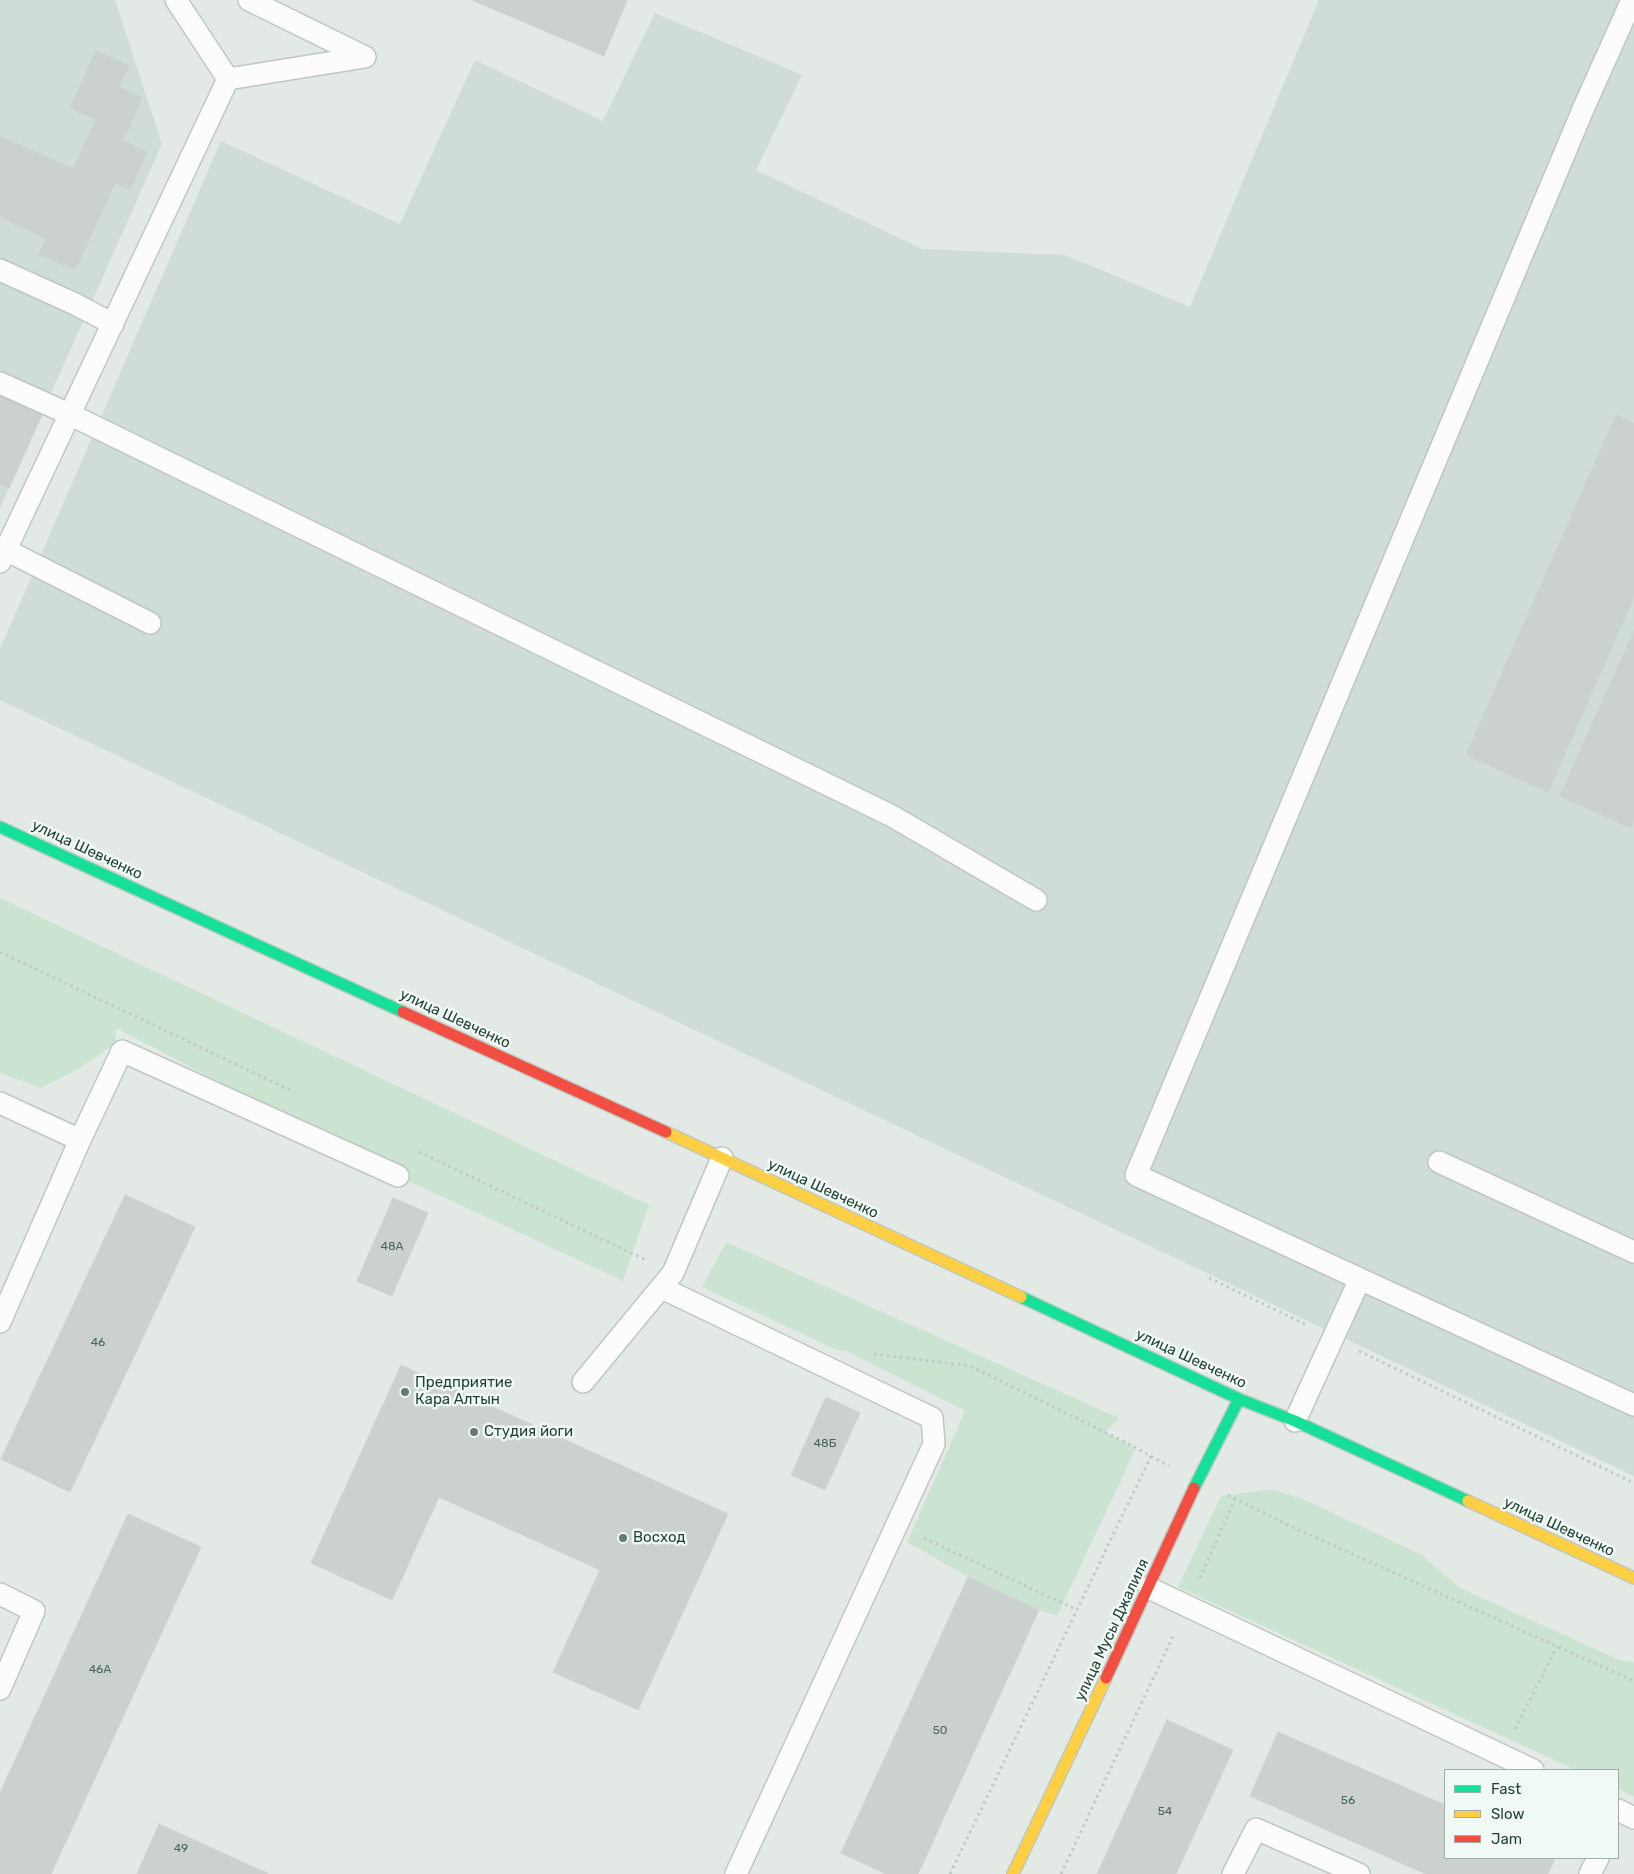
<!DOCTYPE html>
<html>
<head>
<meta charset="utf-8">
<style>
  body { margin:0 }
  #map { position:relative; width:1634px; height:1874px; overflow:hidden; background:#e3eae6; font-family:Rubik,sans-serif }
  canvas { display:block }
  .legend { position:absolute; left:1444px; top:1769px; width:175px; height:90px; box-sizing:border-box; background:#f1f9f4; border:1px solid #9dafa8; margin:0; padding:6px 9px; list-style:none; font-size:15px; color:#1f3f35 }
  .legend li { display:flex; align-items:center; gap:10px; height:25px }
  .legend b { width:25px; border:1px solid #9dafa8 }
</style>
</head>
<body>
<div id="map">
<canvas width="1634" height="1874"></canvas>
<ul class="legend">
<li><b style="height:6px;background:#16e098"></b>Fast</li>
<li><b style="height:6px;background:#ffcf43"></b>Slow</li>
<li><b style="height:6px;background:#f24e42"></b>Jam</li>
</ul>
</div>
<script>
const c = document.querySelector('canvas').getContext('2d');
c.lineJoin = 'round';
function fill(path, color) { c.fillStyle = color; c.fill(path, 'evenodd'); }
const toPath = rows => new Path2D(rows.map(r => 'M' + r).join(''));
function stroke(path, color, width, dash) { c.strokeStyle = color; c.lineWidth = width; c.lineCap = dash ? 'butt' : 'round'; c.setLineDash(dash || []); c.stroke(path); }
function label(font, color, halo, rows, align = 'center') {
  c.font = font + ' Rubik,sans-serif'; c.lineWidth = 5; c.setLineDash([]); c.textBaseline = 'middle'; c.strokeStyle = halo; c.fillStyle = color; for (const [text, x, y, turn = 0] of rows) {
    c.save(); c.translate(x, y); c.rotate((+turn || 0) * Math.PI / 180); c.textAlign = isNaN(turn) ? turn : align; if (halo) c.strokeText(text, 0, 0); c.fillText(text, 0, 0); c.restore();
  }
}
fill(toPath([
  [0,0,115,0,162,144,0,508],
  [1319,0,1634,0,1634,1476,0,700,0,649,221,141,400,224,475,60,603,121,655,13,802,75,756,170,923,249,1065,255,1190,307]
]), '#d0dcd6');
fill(toPath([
  [0,898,649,1205,623,1281,398,1176,116,1028,115,1043,80,1068,41,1088,0,1073],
  [726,1242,1119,1418,1105,1432,1136,1448,1057,1616,1039,1610,968,1577,907,1542,965,1411,847,1351,837,1350,702,1287],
  [1272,1489,1303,1499,1422,1555,1460,1588,1622,1661,1634,1662,1634,1797,1618,1789,1618,1770,1576,1770,1178,1587,1221,1496]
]), '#cae4d1');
const building = toPath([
  [472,0,627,0,604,56,472,0],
  [96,51,129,66,119,87,142,98,123,141,147,152,130,190,115,183,75,270,39,254,46,239,0,217,0,136,73,169,96,120,70,108,96,51],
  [0,396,42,415,9,488,0,484,0,396],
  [1616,415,1634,423,1634,597,1548,792,1466,755,1616,415],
  [1634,631,1634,822,1631,828,1560,796,1634,631],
  [125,1195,195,1227,70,1492,1,1459,125,1195],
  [393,1198,428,1213,392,1296,357,1281,393,1198],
  [401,1365,728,1514,638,1710,553,1672,600,1570,439,1497,392,1600,311,1563,401,1365],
  [826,1397,860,1413,825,1490,791,1475,826,1397],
  [128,1514,201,1547,51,1874,0,1874,0,1793,128,1514],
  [968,1577,1039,1610,918,1874,886,1874,841,1853,968,1577],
  [1167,1720,1233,1750,1176,1874,1097,1874,1167,1720],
  [1278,1732,1445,1805,1445,1858,1555,1858,1548,1874,1426,1874,1250,1796,1278,1732],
  [159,1824,269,1874,137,1874,159,1824]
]);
fill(building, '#cad1ce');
stroke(building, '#ccd3cf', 1);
const lane = toPath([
  [176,0,228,79],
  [228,79,365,57,249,0],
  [0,270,75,304,113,324],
  [0,383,69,414,892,816,1036,900],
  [0,547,150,623],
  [0,562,228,79],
  [0,1103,80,1140,122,1051,398,1176],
  [1439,1162,1634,1252],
  [1360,1279,1634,1405],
  [662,1288,932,1418,934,1444,736,1874],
  [0,1322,80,1140],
  [583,1382,673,1273,722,1158],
  [1295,1421,1360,1279,1136,1175,1584,107,1632,0],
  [1149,1588,1533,1770],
  [0,1594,34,1611,0,1689],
  [1618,1810,1634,1818],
  [1233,1874,1256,1829,1359,1874],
  [1590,1874,1598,1858]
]);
const fast = toPath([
  [0,827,403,1012],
  [1021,1297,1239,1399,1295,1421,1468,1501],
  [1194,1488,1239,1399]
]);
const slow = toPath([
  [666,1132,1021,1297],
  [1468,1501,1634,1578],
  [1013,1874,1106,1678]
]);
const jam = toPath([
  [403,1012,666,1132],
  [1106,1678,1194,1488]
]);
stroke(lane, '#c0c7c3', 24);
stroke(fast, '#bec8c3', 14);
stroke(slow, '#bec8c3', 14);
stroke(jam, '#bec8c3', 14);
stroke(toPath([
  [0,952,294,1092],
  [419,1152,646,1260],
  [1209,1278,1307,1325],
  [1359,1351,1634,1483],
  [874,1354,970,1366,1127,1443,1169,1466],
  [1228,1495,1290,1526,1634,1681],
  [924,1538,1077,1610],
  [1200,1578,1235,1499],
  [1515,1729,1557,1647],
  [950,1874,1151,1456],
  [1061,1874,1174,1634]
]), '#c0cac5', 3, [2.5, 4]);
stroke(lane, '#fbfcfb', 21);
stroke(fast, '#16e098', 11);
stroke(slow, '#ffcf43', 11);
stroke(jam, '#f24e42', 11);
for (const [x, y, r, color] of [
  [405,1392,5,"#647b73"],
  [474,1432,5,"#647b73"],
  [623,1538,5,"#647b73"]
]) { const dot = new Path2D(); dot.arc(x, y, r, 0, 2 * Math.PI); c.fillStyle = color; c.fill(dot); stroke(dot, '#f1f9f4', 2); }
label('12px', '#4a645c', null, [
  ["48А",392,1247],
  ["46",98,1343],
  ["48Б",825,1444],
  ["46А",100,1670],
  ["50",940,1731],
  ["56",1348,1801],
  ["54",1165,1812],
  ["49",181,1849]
]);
label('15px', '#1f3f35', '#f1f9f4', [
  ["улица Шевченко",87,850,25],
  ["улица Шевченко",455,1019,25],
  ["улица Шевченко",823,1189,25],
  ["улица Шевченко",1191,1359,25],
  ["улица Шевченко",1559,1527,25],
  ["улица Мусы Джалиля",1112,1630,-65]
]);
label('15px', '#1f3f35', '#f1f9f4', [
  ["Предприятие",415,1383],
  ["Кара Алтын",415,1400],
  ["Студия йоги",484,1432],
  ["Восход",633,1538]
], 'left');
</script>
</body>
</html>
